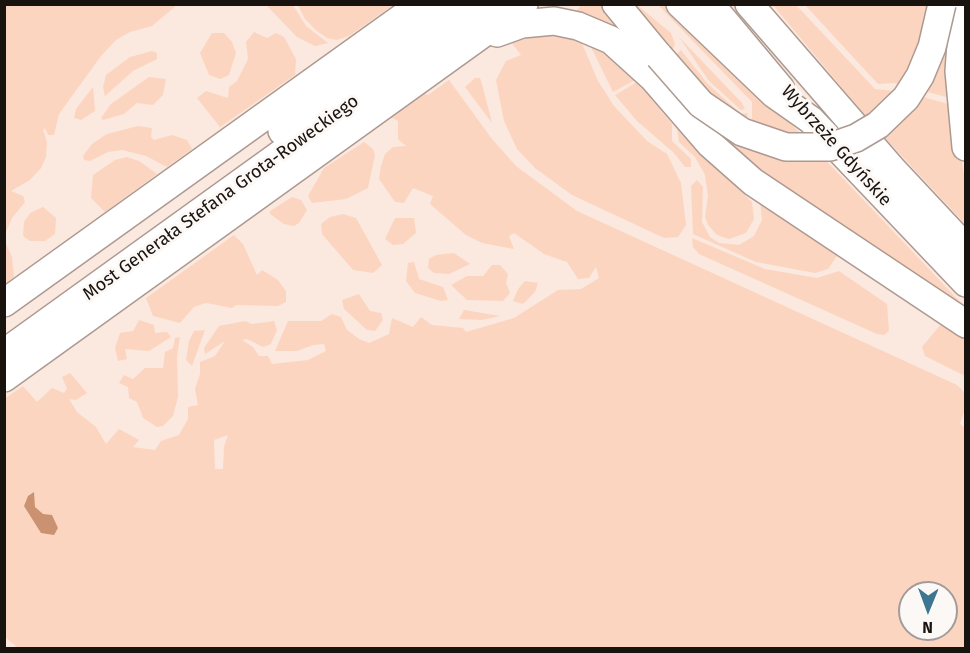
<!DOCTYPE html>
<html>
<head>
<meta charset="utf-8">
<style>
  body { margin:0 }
  #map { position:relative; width:970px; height:653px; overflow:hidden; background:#fbe8de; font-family:"Fira Sans",sans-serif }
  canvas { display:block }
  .frame { position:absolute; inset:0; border:6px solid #19130f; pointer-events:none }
  .north { position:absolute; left:898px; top:581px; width:60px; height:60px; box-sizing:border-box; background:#fcf8f6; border:2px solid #a19c9a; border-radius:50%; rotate:181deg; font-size:16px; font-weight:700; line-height:24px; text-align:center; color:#19130f }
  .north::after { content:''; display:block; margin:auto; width:21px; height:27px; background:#3d7690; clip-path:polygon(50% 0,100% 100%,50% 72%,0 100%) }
</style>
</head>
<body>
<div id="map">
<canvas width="970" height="653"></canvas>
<div class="frame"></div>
<div class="north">N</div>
</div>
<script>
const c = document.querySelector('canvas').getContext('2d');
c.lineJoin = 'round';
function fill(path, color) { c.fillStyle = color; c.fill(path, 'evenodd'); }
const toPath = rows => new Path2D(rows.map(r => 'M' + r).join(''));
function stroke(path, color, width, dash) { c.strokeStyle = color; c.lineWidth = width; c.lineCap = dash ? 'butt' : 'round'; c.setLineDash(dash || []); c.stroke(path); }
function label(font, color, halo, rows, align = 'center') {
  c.font = font + ' "Fira Sans",sans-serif'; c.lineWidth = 6; c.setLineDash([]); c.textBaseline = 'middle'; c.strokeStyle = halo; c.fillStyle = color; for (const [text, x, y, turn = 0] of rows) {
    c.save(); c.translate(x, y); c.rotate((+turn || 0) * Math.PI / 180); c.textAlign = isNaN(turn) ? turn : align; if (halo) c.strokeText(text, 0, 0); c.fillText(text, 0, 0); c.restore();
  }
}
fill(toPath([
  [4,5,177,5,152,26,130,32,116,40,101,56,59,114,54,135,48,135,45,128,43,130,47,142,46,157,41,168,30,180,11,191,23,196,25,202,12,218,6,232],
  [266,5,293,5,306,26,328,43,315,46,297,37],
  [298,5,298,4,393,5,349,36,337,40,327,38,317,31,305,19],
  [581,5,607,5,652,63,575,13],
  [624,5,637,5,671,33,675,44,670,57],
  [658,5,667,5,798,131,965,307,965,317,816,218,715,133,726,137,752,121,752,102],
  [773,5,796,5,875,89,904,92,952,105,965,180,965,224,872,124],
  [805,5,965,5,950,98,894,83,878,84],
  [254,32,267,38,276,33,284,37,296,59,295,75,220,127,197,98,206,91,228,98,229,87,237,81,248,59,246,42],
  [212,33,224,33,232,42,236,53,229,75,220,79,209,75,200,53],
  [545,35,581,41,598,81,614,106,647,141,667,154,681,183,686,225,678,237,664,238,572,195,535,168,517,149,504,121,496,80,506,61,521,55,511,42],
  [679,37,742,103,745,109,741,110,709,81],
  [590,45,613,59,635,80,613,92],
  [681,50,707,83,741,114,748,113,745,124,737,119,672,59],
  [152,51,157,53,157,59,133,71,105,96,103,87,106,75,130,57],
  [149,77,166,79,163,95,153,105,137,103,124,114,103,120,101,118,111,104],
  [475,78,480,78,482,84,492,123,465,87],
  [449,80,492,139,516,166,577,211,957,385,965,393,965,409,960,424,966,428,965,648,18,648,5,637,4,399,23,386,37,402,52,388,64,393,67,389,62,377,70,373,87,393,76,400,69,399,77,412,96,427,106,444,119,429,139,440,133,447,155,450,161,441,179,435,188,419,188,407,198,405,195,389,200,374,200,362,215,356,225,341,205,354,204,348,219,326,245,321,252,324,274,321,277,330,271,344,263,347,247,339,242,340,253,347,259,356,268,356,272,364,308,360,326,351,324,344,313,345,297,351,275,351,288,321,321,321,332,314,341,317,347,330,359,339,369,343,389,334,392,318,413,327,421,317,432,325,463,328,466,332,514,318,558,290,581,289,599,278,596,267,589,278,578,279,567,262,544,254,514,233,509,236,514,249,482,243,466,235,430,204,433,196,413,188,404,203,395,202,379,179,381,166,385,154,393,147,406,146,398,139,398,121,387,115,422,93,428,95],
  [228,435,224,447,223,469,215,469,214,440],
  [910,593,946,593,946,629,910,629],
  [637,82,672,124,672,141,691,159,691,167,685,167,674,153,637,121,615,95],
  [93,87,95,111,81,120,74,118,76,109],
  [138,126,152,128,151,137,154,140,172,135,187,140,192,149,167,167,146,156,122,150,108,152,90,161,84,160,83,156,92,144,107,134],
  [677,129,752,202,754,219,746,233,729,239,717,235,708,225,705,217,708,196,705,175,695,157,679,142],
  [364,142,373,149,375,155,368,188,346,199,312,203,308,196,324,168],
  [127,157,139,161,157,174,105,212,91,198,93,175,115,160],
  [697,180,703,187,702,222,710,237,719,243,739,245,754,236,762,220,760,201,839,253,828,269,815,273,756,262,693,234,691,186],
  [292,197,301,200,307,210,299,223,294,226,284,224,270,214,270,211],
  [43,207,56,218,55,234,45,241,30,241,23,236,24,222,30,213],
  [343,214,356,218,382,265,373,273,353,270,322,234,321,224,330,217],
  [395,218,414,218,416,233,403,244,393,245,385,239],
  [234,235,243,244,257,275,262,270,278,280,286,291,286,302,278,306,236,305,232,308,206,303,194,307,180,323,153,316,146,298],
  [692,238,765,269,817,278,839,271,887,304,889,331,884,335,877,334,699,254,693,247],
  [4,239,12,257,14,277,5,284],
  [454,253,470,264,449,274,434,273,428,268,429,259,436,255],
  [414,262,419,279,443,287,448,300,441,301,415,293,406,281,408,263],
  [492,265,500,265,508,274,506,283,510,293,503,301,467,300,451,285,467,276,483,276],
  [525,281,538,283,535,292,523,304,513,301,518,289],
  [359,294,370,311,381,313,383,320,375,331,367,330,344,309,342,300],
  [464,310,500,316,482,320,459,319],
  [139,320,154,325,155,333,167,332,171,337,149,351,125,349,127,359,118,361,115,348,120,333,133,331],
  [942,323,965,335,965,376,925,356,922,347],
  [205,330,192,366,186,360,189,341,194,331],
  [180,337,177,356,178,397,173,416,163,426,157,427,143,418,137,402,129,398,128,387,119,383,124,375,133,379,145,368,163,368,165,352,173,348,175,338]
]), '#fcd5c0');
fill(toPath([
  [34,492,35,507,43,514,52,515,58,528,54,535,41,533,24,506,28,496]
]), '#cb9272');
const major = toPath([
  [712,4,782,88]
]);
const highway = toPath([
  [616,4,659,56],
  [680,4,774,94,811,120,966,283],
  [749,4,893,170,966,248],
  [964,4,959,71,966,147],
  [497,33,522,24,554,21,578,26,611,40,653,78,710,144,753,182,966,324],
  [282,131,455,4],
  [4,303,421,4],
  [4,353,489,4],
  [4,378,524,4]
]);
stroke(major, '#ac9a91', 27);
stroke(highway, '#ac9a91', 30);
stroke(major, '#fff', 24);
stroke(highway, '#fff', 27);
const highwayBridge = toPath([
  [659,56,701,104,742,132,786,147,830,147,856,138,878,125,906,98,920,76,932,47,942,4]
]);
stroke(highwayBridge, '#ac9a91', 30, []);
stroke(highwayBridge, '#fff', 27);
label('18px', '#19130f', '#fcf8f6', [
  ["Wybrzeże Gdyńskie",836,146,48],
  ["Most Generała Stefana Grota-Roweckiego",221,198,-36]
]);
</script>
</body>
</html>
